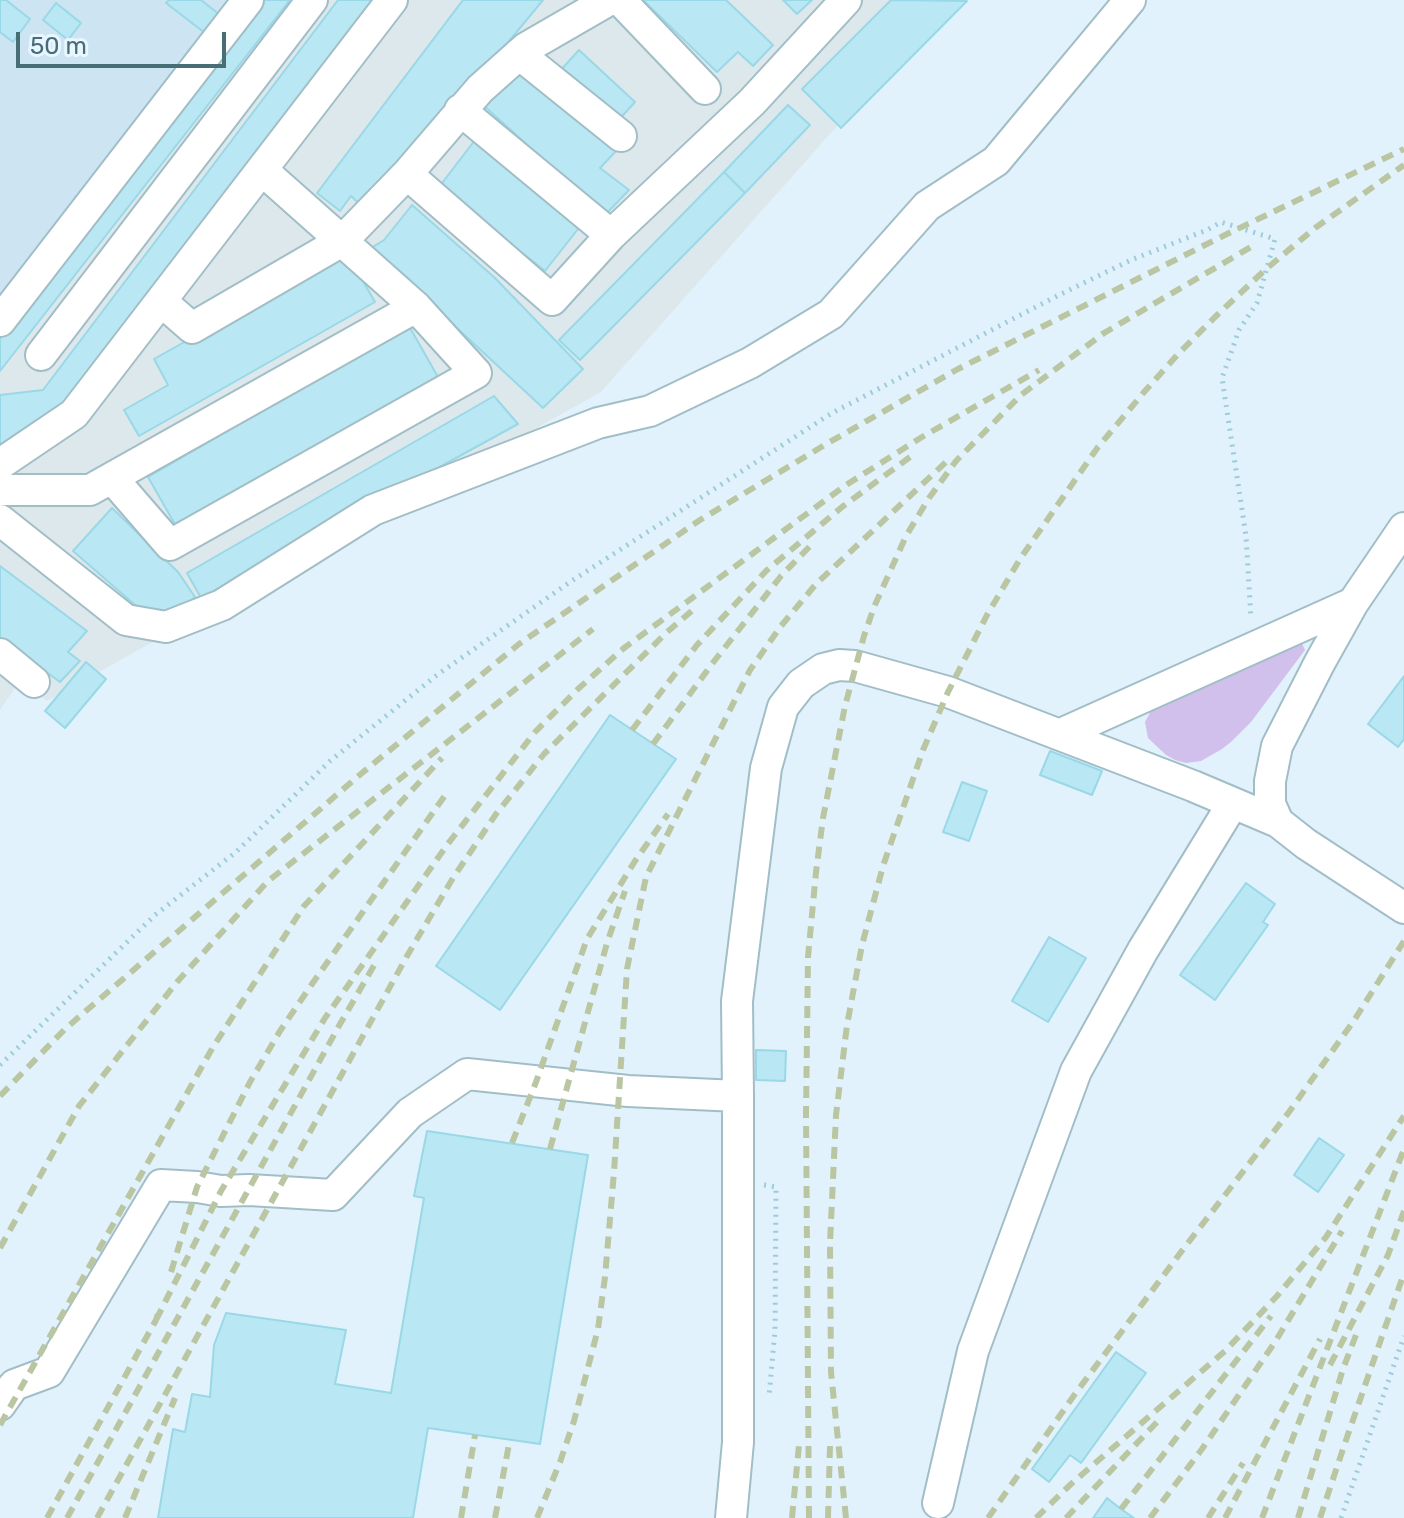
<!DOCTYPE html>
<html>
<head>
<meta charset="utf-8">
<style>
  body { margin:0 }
  #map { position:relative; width:1404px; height:1518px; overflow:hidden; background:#e2f2fd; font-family:Rubik,sans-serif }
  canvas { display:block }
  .scale { position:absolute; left:16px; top:32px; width:210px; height:36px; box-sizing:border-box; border:4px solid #486e75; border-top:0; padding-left:10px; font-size:24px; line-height:28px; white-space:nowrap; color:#486e75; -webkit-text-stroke:6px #e9f6ff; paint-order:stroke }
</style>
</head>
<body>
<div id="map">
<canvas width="1404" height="1518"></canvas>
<div class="scale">50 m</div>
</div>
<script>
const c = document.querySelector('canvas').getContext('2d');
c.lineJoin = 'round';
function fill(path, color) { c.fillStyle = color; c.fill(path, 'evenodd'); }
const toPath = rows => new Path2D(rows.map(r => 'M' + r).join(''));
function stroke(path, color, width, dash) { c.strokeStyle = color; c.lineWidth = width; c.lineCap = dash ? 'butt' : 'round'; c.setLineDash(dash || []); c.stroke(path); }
fill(toPath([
  [0,0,232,0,0,303]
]), '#cde5f2');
fill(toPath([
  [232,0,949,0,601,392,47,701,20,681,0,710,0,303]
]), '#dde8ec');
fill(toPath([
  [1300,639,1305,650,1251,722,1231,742,1222,749,1201,761,1186,763,1175,760,1166,755,1148,738,1145,722,1152,709]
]), '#d1c0eb');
const building = toPath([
  [0,0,6,0,30,19,13,42,0,32,0,0],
  [169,0,201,0,220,15,205,33,166,3,169,0],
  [256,0,290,0,0,371,0,337,256,0],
  [338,0,376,0,63,412,0,451,0,395,43,390,338,0],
  [463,0,543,0,458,103,366,210,351,196,340,211,317,193,463,0],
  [643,0,726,0,773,45,753,66,738,52,717,72,643,0],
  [783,0,812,0,797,14,783,0],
  [891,0,967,1,841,128,802,89,891,0],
  [56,3,81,23,68,40,43,20,56,3],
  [579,50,635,102,615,124,559,72,579,50],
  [523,66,618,149,600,168,629,190,605,215,483,105,523,66],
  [788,105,810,125,745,193,724,172,788,105],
  [475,140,582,224,545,271,439,187,475,140],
  [724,172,745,193,580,360,559,340,724,172],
  [412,205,494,277,583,369,543,408,371,248,384,240,412,205],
  [338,256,360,276,375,302,139,436,124,410,168,385,154,359,338,256],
  [409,326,438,377,177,528,148,477,409,326],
  [494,396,518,424,201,598,187,573,494,396],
  [112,508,178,572,195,597,182,610,158,625,73,551,112,508],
  [0,566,87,631,68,652,80,661,60,682,0,638,0,566],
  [86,662,106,679,65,728,45,711,86,662],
  [1404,676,1404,739,1398,747,1368,724,1404,676],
  [610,715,676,759,500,1010,436,966,610,715],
  [1050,751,1102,771,1092,795,1040,775,1050,751],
  [962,782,987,791,969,841,943,832,962,782],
  [1246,883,1275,904,1263,922,1268,925,1215,1000,1180,975,1246,883],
  [1049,937,1086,958,1048,1022,1012,1001,1049,937],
  [756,1050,786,1051,785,1081,756,1080,756,1050],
  [427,1131,588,1155,540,1444,428,1428,413,1518,158,1518,173,1429,185,1432,192,1394,210,1397,214,1345,226,1313,346,1330,335,1384,391,1393,424,1198,414,1196,427,1131],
  [1319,1138,1344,1155,1318,1192,1294,1175,1319,1138],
  [1116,1352,1146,1373,1081,1463,1070,1455,1049,1482,1032,1469,1116,1352],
  [1107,1498,1121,1509,1134,1518,1093,1518,1107,1498]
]);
fill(building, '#b9e7f3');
stroke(building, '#99d8e6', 2);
const minor = toPath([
  [620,0,705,89],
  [519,54,621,136],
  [407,174,552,300,611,235,460,110],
  [611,235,752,102,846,0],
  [161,301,192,328,342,241,407,174,480,89,526,48,609,0],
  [0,321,248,0],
  [41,355,312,0],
  [0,464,74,414,392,0],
  [112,478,170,545,476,373,416,307,262,170],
  [0,490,90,490,416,307],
  [0,520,126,620,166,627,222,605,373,510,598,423,650,411,750,363,831,314,927,206,996,161,1130,0],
  [1404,528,1353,603,1320,662,1277,746,1270,781,1270,804,1278,822,1306,844,1404,908],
  [0,654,34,682],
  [1061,734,1353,603],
  [0,1405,14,1385,49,1372,161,1185,197,1187,221,1191,249,1190,333,1195,410,1113,467,1074,628,1091,738,1096],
  [938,1503,973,1351,1076,1071,1143,950,1233,803],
  [731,1518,738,1442,738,1096,737,1001,766,768,783,707,801,684,823,669,839,665,855,666,948,692,1193,786,1278,822]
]);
stroke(minor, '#a1bec7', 34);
stroke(toPath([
  [0,1065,155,915,236,852,330,761,437,675,570,582,832,413,1059,295,1131,260,1207,230,1221,222,1275,239,1257,303,1239,330,1222,378,1246,536,1251,619],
  [764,1185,776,1187,775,1330,769,1397],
  [1341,1518,1404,1336]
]), '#9cccd8', 5, [2, 6]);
stroke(minor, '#fff', 30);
stroke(toPath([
  [632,730,697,645,766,571,842,507,910,457],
  [653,744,715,660,781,576,813,543],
  [0,1096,65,1029,362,773,519,644,700,520,828,443,958,369,1225,235,1404,149],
  [512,1143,536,1082,587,939,635,861,668,814],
  [550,1149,607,943,625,891],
  [0,1248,79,1106,177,982,268,881,593,629],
  [171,1272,197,1187,250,1082,280,1031,312,984,446,794],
  [156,1320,221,1191,325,1018,447,845,535,732,578,689,624,648,846,485,922,437,1039,370],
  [1330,1365,1388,1255,1404,1211],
  [0,1425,213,1047,304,906,442,758],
  [1121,1509,1271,1316],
  [47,1518,156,1320,159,1310],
  [67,1518,340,1024,376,962],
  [97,1518,407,956,453,878,496,814,544,754,666,633,695,608],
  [125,1518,175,1398],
  [461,1518,475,1435],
  [495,1518,510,1439],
  [537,1518,560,1462,574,1421,598,1329,605,1277,614,1172,627,969,646,877,750,670,781,626,816,584,946,462],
  [792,1518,799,1445],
  [809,1518,806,1114,808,957,816,872,823,818,845,706,864,636,874,607,906,536,929,498,956,461,1021,395,1104,333,1256,244],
  [828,1518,830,1446],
  [846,1518,831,1372,830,1243,836,1115,847,1025,862,945,883,866,923,750,948,692,987,615,1020,559,1098,447,1145,391,1179,353,1215,317,1266,269,1315,228,1404,165],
  [988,1518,1075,1394,1181,1252,1289,1112,1355,1019,1404,941],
  [1036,1518,1071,1484,1225,1351,1277,1296,1326,1237,1404,1116],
  [1066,1518,1157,1422],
  [1150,1518,1202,1449,1275,1342,1342,1231],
  [1208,1518,1243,1463],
  [1225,1518,1320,1339],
  [1262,1518,1404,1149],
  [1298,1518,1343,1369,1356,1335],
  [1320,1518,1345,1443,1404,1273]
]), '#b9c6a1', 6, [12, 8]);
</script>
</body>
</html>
